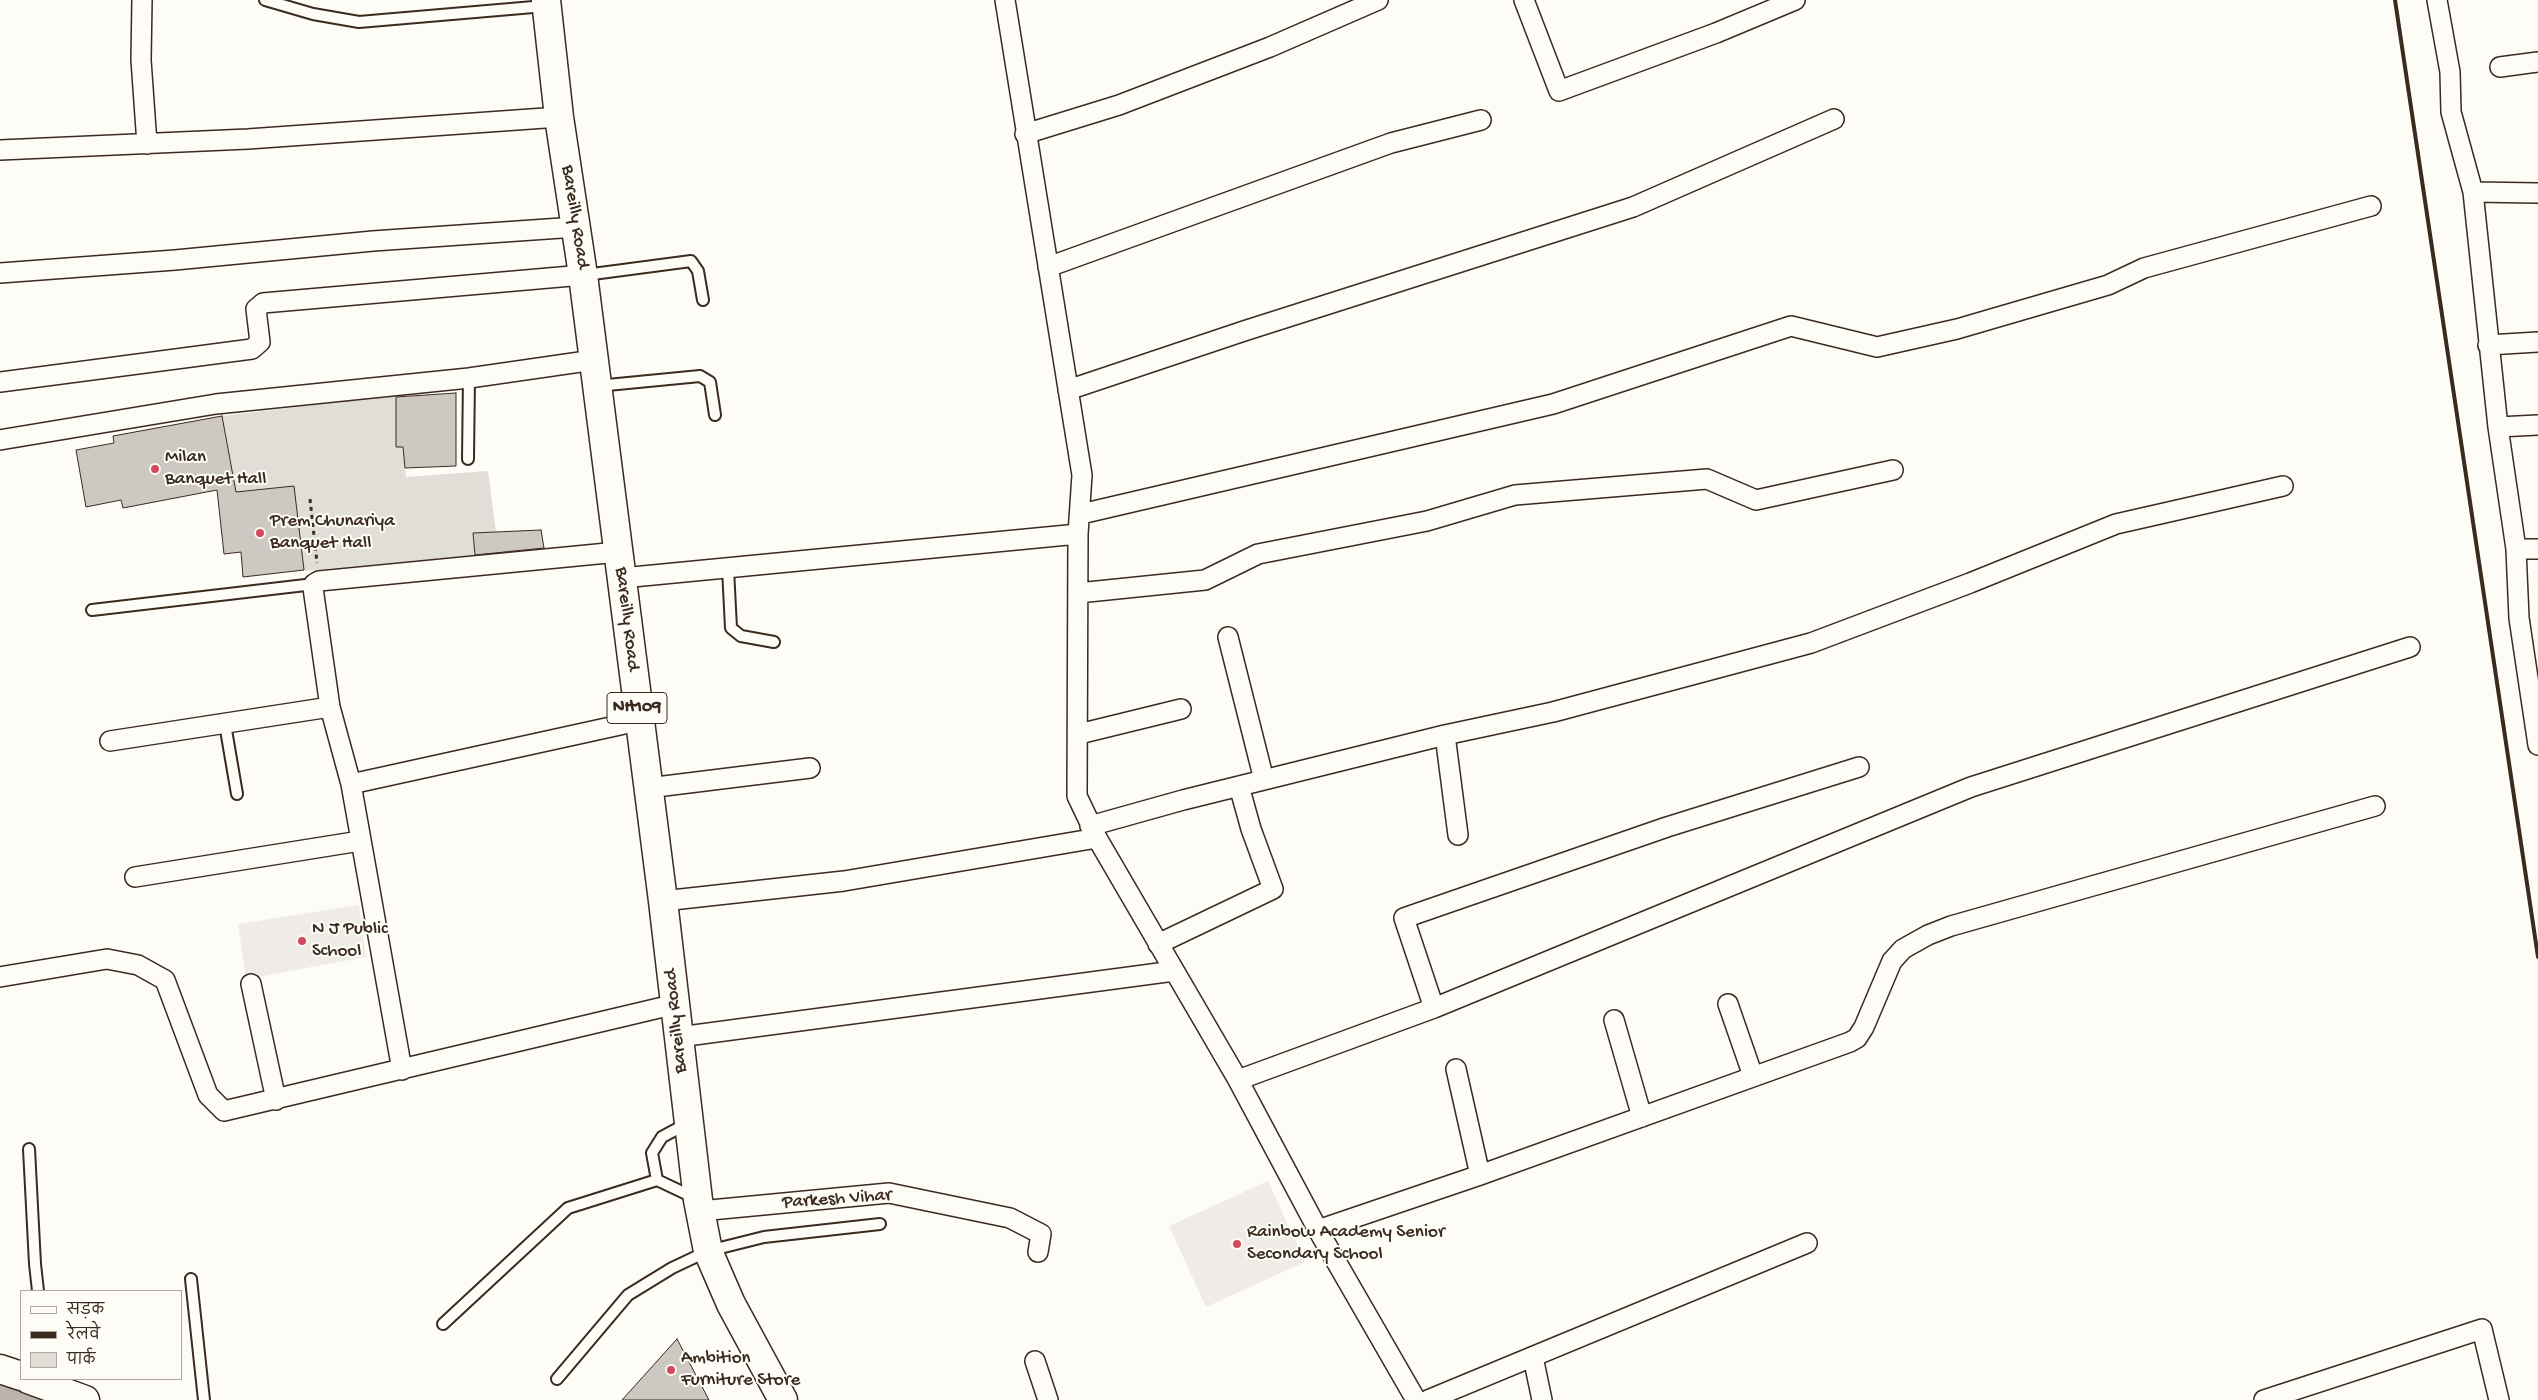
<!DOCTYPE html>
<html>
<head>
<meta charset="utf-8">
<style>
  body { margin:0 }
  #map { position:relative; width:2538px; height:1400px; overflow:hidden; background:#fdfcf7; font-family:"Gochi Hand","Playpen Sans Deva",sans-serif }
  canvas { display:block }
  .legend { position:absolute; left:20px; top:1290px; width:162px; height:90px; box-sizing:border-box; background:#fdfcf7; border:1px solid #afa8a0; margin:0; padding:6px 9px; list-style:none; font-size:15px; color:#3b2a1e }
  .legend li { display:flex; align-items:center; gap:10px; height:25px }
  .legend b { width:25px; border:1px solid #afa8a0 }
</style>
</head>
<body>
<div id="map">
<canvas width="2538" height="1400"></canvas>
<ul class="legend">
<li><b style="height:6px;background:#fdfcf7"></b>सड़क</li>
<li><b style="height:6px;background:#3b2a1e"></b>रेलवे</li>
<li><b style="height:14px;background:#e1ded7"></b>पार्क</li>
</ul>
</div>
<script>
const c = document.querySelector('canvas').getContext('2d');
c.lineJoin = 'round';
function fill(path, color) { c.fillStyle = color; c.fill(path, 'evenodd'); }
const toPath = rows => new Path2D(rows.map(r => 'M' + r).join(''));
function stroke(path, color, width, dash) { c.strokeStyle = color; c.lineWidth = width; c.lineCap = dash ? 'butt' : 'round'; c.setLineDash(dash || []); c.stroke(path); }
function label(font, color, halo, rows, align = 'center') {
  c.font = font + ' "Gochi Hand",sans-serif'; c.lineWidth = 4; c.setLineDash([]); c.textBaseline = 'middle'; c.strokeStyle = halo; c.fillStyle = color; for (const [text, x, y, turn = 0] of rows) {
    c.save(); c.translate(x, y); c.rotate((+turn || 0) * Math.PI / 180); c.textAlign = isNaN(turn) ? turn : align; if (halo) c.strokeText(text, 0, 0); c.fillText(text, 0, 0); c.restore();
  }
}
fill(toPath([
  [359,905,366,957,246,979,238,924],
  [1268,1181,1305,1262,1206,1307,1169,1226]
]), '#efece7');
fill(toPath([
  [396,395,396,446,403,447,406,477,488,471,496,532,473,533,475,555,304,571,294,486,236,492,222,416]
]), '#e1ded7');
stroke(toPath([
  [0,1390,31,1400]
]), '#bbb4ad', 21);
const building = toPath([
  [456,393,456,466,405,468,403,447,396,447,396,397,456,393],
  [222,416,236,492,294,486,304,570,243,577,241,552,224,554,217,490,123,508,121,500,86,507,76,450,114,443,113,436,222,416],
  [541,530,544,548,475,555,473,533,541,530],
  [677,1339,709,1400,622,1400,677,1339]
]);
fill(building, '#cdc8c2');
stroke(building, '#3b2a1e', 1);
const lane = toPath([
  [265,0,313,14,359,22,545,6],
  [585,275,691,261,698,271,703,300],
  [597,386,700,376,710,382,715,415],
  [468,459,469,378],
  [728,569,731,628,741,636,774,642],
  [92,610,314,584],
  [225,724,237,794],
  [688,1123,662,1137,652,1153,657,1180,695,1198],
  [29,1149,35,1264,38,1291],
  [191,1279,204,1400],
  [443,1324,568,1208,657,1180],
  [557,1379,628,1295,672,1268,708,1251,764,1237,880,1224]
]);
const street = toPath([
  [142,0,141,60,147,144],
  [1005,0,1082,475,1078,534,1077,796,1097,838,1238,1080,1318,1230,1416,1400],
  [1524,0,1559,91,1716,33,1795,0],
  [2437,0,2450,72,2451,112,2473,192,2498,427,2516,549,2519,618,2538,745],
  [2500,67,2538,62],
  [1025,134,1119,105,1270,47,1378,0],
  [0,150,248,139,559,117],
  [2473,192,2538,193],
  [1048,267,1391,143,1481,120],
  [0,273,175,260,373,241,576,227],
  [2488,345,2538,342],
  [0,382,252,349,260,342,256,309,263,303,583,275],
  [1068,390,1244,331,1633,207,1834,119],
  [2498,427,2538,425],
  [0,440,216,404,469,378,594,360],
  [1081,514,1553,404,1791,326,1877,347,1957,329,2108,285,2144,268,2371,206],
  [2516,549,2538,549],
  [622,578,1078,534],
  [1078,593,1205,580,1258,554,1427,521,1515,495,1707,479,1756,500,1893,470],
  [1228,637,1264,780],
  [1079,734,1181,709],
  [1445,735,1458,835],
  [110,741,330,707],
  [351,784,638,721],
  [648,788,810,768],
  [1090,826,1183,800,1445,735,1553,712,1811,643,1970,583,2116,524,2283,486],
  [135,877,360,841],
  [663,901,844,881,1097,838],
  [1158,944,1273,889,1251,829,1239,786],
  [0,977,107,959,138,965,165,980,208,1095,224,1111,676,1004],
  [251,984,276,1100],
  [1728,1004,1753,1076],
  [1434,1008,1404,918,1667,827,1859,767],
  [1614,1020,1642,1117],
  [679,1037,1174,971],
  [1456,1069,1480,1175],
  [402,1070,351,784,330,707,313,588,314,584,319,581,618,552],
  [1238,1080,1434,1008,1971,787,2410,647],
  [700,1211,889,1193,1010,1218,1041,1234,1038,1252],
  [1318,1230,1480,1175,1850,1042,1857,1038,1864,1027,1892,961,1903,949,1928,935,1951,926,2375,806],
  [1533,1357,1542,1400],
  [1035,1361,1048,1400],
  [1428,1400,1807,1243],
  [2264,1400,2482,1329,2499,1400]
]);
const secondary = toPath([
  [0,1369,21,1376],
  [28,1379,85,1400]
]);
const highway = toPath([
  [546,0,559,117,583,275,663,901,698,1200,708,1251,731,1304,783,1400]
]);
stroke(lane, '#3b2a1e', 14);
stroke(street, '#3b2a1e', 22);
stroke(secondary, '#3b2a1e', 31);
stroke(highway, '#3b2a1e', 31);
stroke(toPath([
  [310,499,317,563]
]), '#3b2a1e', 3, [4, 4]);
stroke(lane, '#fdfcf7', 10);
stroke(street, '#fdfcf7', 19);
stroke(secondary, '#fdfcf7', 28);
stroke(highway, '#fdfcf7', 28);
stroke(toPath([
  [2395,0,2538,957]
]), '#3b2a1e', 4);
for (const [x, y, r, color] of [
  [155,469,5,"#d1495b"],
  [260,533,5,"#d1495b"],
  [302,941,5,"#d1495b"],
  [1237,1244,5,"#d1495b"],
  [671,1370,5,"#d1495b"]
]) { const dot = new Path2D(); dot.arc(x, y, r, 0, 2 * Math.PI); c.fillStyle = color; c.fill(dot); stroke(dot, '#fdfcf7', 2); }
for (const [x, y, w] of [
  [637,708,60]
]) { const box = new Path2D(); box.roundRect(x - w / 2, y - 15.5, w, 31, 4); c.fillStyle = '#fdfcf7'; c.fill(box); stroke(box, '#3b2a1e', 1); }
label('bold 18px', '#3b2a1e', null, [
  ["NH109",637,708]
]);
label('19px', '#3b2a1e', '#fdfcf7', [
  ["Bareilly Road",574,217,81],
  ["Bareilly Road",626,619,83],
  ["Bareilly Road",677,1021,-96],
  ["Parkesh Vihar",837,1200,-4]
]);
label('19px', '#3b2a1e', '#fdfcf7', [
  ["Milan",165,458],
  ["Banquet Hall",165,480],
  ["Prem Chunariya",270,522],
  ["Banquet Hall",270,544],
  ["N J Public",312,930],
  ["School",312,952],
  ["Rainbow Academy Senior",1247,1233],
  ["Secondary School",1247,1255],
  ["Ambition",681,1359],
  ["Furniture Store",681,1381]
], 'left');
</script>
</body>
</html>
